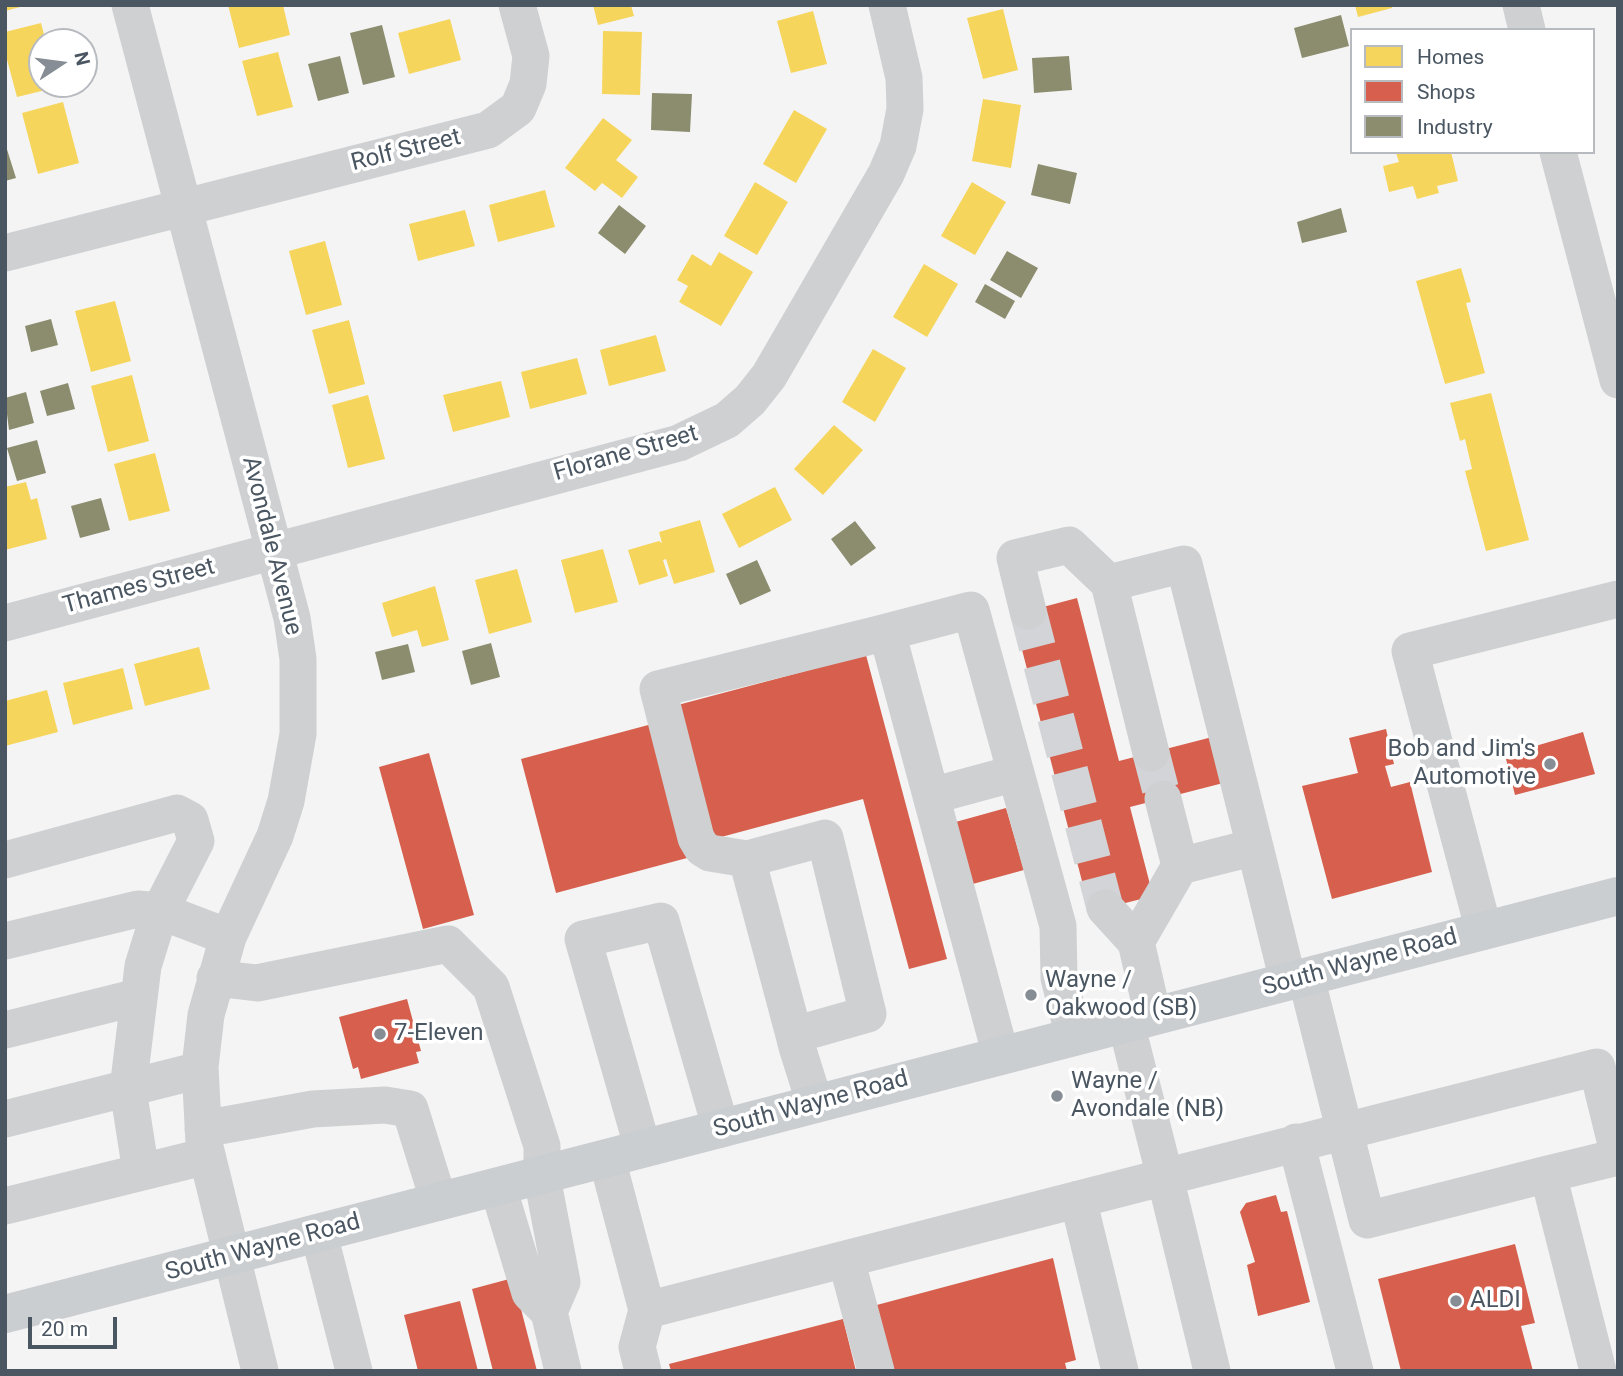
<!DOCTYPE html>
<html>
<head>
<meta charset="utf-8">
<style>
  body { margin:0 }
  #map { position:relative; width:1623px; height:1376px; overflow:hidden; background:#f4f4f4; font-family:Roboto,sans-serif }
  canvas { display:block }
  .frame { position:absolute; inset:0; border:7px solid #4a5661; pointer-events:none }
  .legend { position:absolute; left:1350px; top:28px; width:245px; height:126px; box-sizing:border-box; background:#fff; border:2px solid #b7bbc0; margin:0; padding:9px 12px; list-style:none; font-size:21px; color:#4a5661 }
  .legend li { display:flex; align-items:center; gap:14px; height:35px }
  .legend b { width:35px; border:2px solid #b7bbc0 }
  .north { position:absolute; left:28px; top:28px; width:70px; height:70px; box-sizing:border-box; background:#fff; border:2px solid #b7bbc0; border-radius:50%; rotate:77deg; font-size:19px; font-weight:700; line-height:28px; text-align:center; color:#4a5661 }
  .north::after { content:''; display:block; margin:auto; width:24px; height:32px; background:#868d94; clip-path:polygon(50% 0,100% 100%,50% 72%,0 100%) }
  .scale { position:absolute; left:28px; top:1317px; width:89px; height:32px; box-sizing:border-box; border:4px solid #4a5661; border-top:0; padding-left:9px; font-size:21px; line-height:24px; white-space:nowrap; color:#4a5661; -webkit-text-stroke:5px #fff; paint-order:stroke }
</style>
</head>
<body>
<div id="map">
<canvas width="1623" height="1376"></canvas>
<div class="frame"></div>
<ul class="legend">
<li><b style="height:19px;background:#f6d55c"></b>Homes</li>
<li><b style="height:19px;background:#d6604d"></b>Shops</li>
<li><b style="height:19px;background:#8c8c6e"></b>Industry</li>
</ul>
<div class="north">N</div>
<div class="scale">20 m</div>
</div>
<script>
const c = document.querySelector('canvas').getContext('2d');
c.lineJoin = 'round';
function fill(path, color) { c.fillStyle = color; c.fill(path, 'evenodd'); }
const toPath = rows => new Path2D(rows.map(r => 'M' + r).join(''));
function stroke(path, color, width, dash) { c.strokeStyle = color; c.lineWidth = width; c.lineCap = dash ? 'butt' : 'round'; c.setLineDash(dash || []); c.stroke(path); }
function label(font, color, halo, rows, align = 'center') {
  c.font = font + ' Roboto,sans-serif'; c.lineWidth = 7; c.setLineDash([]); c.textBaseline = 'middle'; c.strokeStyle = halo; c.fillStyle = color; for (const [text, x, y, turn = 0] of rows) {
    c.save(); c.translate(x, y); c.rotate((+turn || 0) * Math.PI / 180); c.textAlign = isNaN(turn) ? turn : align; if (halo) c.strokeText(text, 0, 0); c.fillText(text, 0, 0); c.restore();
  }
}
fill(toPath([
  [5,5,24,5,24,6,5,11],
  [228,5,283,5,290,35,239,48],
  [593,5,631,5,634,16,598,25],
  [1355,5,1392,5,1392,8,1358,17],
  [1003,9,1018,70,983,79,967,18],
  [813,11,827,64,791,73,777,21],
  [450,19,461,60,409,74,398,33],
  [41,23,46,42,42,42,42,84,57,84,58,87,17,97,5,52,5,32],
  [603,31,642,32,640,95,602,94],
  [278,52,293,107,257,116,242,61],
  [983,99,1021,105,1011,168,972,161],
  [63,102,79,163,38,174,22,113],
  [794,110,827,129,796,183,763,164],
  [603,118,632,140,616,160,638,177,622,198,602,183,595,191,565,168],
  [1401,152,1451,152,1458,181,1437,186,1439,193,1417,199,1413,186,1389,192,1383,166,1399,162,1396,153],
  [755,182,788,202,757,255,724,236],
  [972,182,1006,202,975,255,941,236],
  [545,190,555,227,498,242,489,205],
  [465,210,475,246,418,261,409,224],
  [325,241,342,305,306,315,289,251],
  [719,252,753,272,721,326,679,302,688,286,677,280,692,254,711,266],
  [924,264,958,284,927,337,893,317],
  [1461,268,1471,302,1466,303,1485,373,1445,384,1416,281],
  [115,301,131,361,91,372,75,311],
  [349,320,365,384,329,394,312,330],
  [656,335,666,371,609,386,600,350],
  [873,349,906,368,875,422,842,402],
  [577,358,587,394,530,409,521,372],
  [132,375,149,441,108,452,91,386],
  [501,381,510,417,453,432,443,395],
  [1491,393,1529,540,1486,551,1465,471,1472,469,1465,439,1460,441,1450,403],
  [368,395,385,459,348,468,332,405],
  [834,425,863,450,823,495,794,469],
  [155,453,170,511,129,521,114,464],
  [26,482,31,500,37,498,47,539,5,550,5,487],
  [775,487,792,520,739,548,722,514],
  [700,520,715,572,674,584,666,559,663,560,668,576,639,585,628,550,659,541,662,543,659,532],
  [603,549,618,602,575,613,561,560],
  [517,569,532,622,489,634,475,580],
  [435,586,449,640,422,647,417,630,392,637,382,603],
  [199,647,210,689,145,706,134,664],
  [123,668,133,709,73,725,63,683],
  [47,690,58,732,5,746,5,701]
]), '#f6d55c');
fill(toPath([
  [1077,598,1119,761,1220,735,1231,781,1130,807,1153,896,1090,912,1013,615],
  [866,655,947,959,909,969,863,799,710,840,674,706],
  [652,724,687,858,556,893,521,759],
  [1386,729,1394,764,1385,766,1391,787,1410,782,1432,872,1332,899,1302,786,1358,773,1349,738],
  [1583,732,1595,774,1515,795,1505,755],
  [429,753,474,915,423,929,379,767],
  [1006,808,1024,870,969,885,952,823],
  [407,999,421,1051,416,1052,419,1063,361,1079,358,1067,353,1069,339,1017],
  [1276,1195,1281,1212,1287,1211,1310,1302,1258,1316,1247,1265,1255,1262,1240,1212,1246,1203],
  [1515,1244,1535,1323,1521,1326,1533,1371,1401,1371,1378,1279],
  [1053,1258,1076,1360,1065,1363,1067,1371,890,1371,873,1306],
  [513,1278,537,1371,493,1371,472,1289],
  [460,1301,478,1371,418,1371,404,1315],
  [843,1319,856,1371,671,1371,669,1364]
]), '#d6604d');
fill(toPath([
  [1341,15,1349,46,1302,58,1294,28],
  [382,25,395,77,363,85,350,33],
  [340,56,349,93,318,101,308,64],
  [1069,56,1072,90,1034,93,1032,58],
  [652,93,692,94,690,132,651,130],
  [5,143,16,178,5,181],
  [1038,164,1077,173,1070,204,1031,195],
  [619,205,646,226,625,254,598,233],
  [1341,208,1347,232,1302,243,1297,222],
  [1007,251,1038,268,1021,298,990,280],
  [985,284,1015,301,1005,319,975,302],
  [51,319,58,345,31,352,25,326],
  [68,383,75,409,47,416,40,391],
  [26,392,34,423,9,430,5,398],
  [37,440,46,473,17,481,7,448],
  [101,498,110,530,80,538,71,506],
  [855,521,876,548,851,566,831,539],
  [757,560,771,591,740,605,726,574],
  [491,643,500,677,471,685,462,651],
  [408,644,415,672,382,680,375,652]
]), '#8c8c6e');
stroke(toPath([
  [1028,611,1105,908],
  [1151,753,1163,799]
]), '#d2d4d7', 37, [37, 18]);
stroke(toPath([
  [130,5,292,618,298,659,298,734,286,801,275,836,228,937,206,1015,200,1067,204,1143,260,1371],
  [1521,5,1527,30],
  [1558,152,1618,380],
  [5,253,488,130,518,108,528,84,531,56,517,5],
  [1109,583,1184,564,1255,847],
  [1028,611,1015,558,1069,545,1109,583,1151,753],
  [5,623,679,443,727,420,750,400,769,376,886,174,898,146,905,109,904,78,887,5],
  [887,632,971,610,1058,926,1059,978,1074,1037],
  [931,796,1016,773],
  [1163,799,1180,866],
  [747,859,710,853,702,848,696,838,658,689,887,632,1001,1056],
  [5,860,177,813,190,820,196,841,160,911,228,937],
  [1105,908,1136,942,1153,1016],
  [1484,931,1410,651,1618,599],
  [5,941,138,909,160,911,143,966,128,1089,141,1172],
  [1136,942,1180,866,1255,847,1288,981],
  [1306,977,1367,1220,1548,1174,1598,1371],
  [215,978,257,983,448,944,491,987,542,1146,542,1177,562,1282,549,1312],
  [5,1030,138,997],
  [794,1035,868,1014,825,838,747,859,794,1035,797,1047,815,1104],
  [5,1119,200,1070],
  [203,1129,313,1109,385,1105,410,1109,439,1202],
  [1296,1142,1355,1371],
  [643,1149,583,939,661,921,721,1129],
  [607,1159,647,1310,1165,1177,1126,1023],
  [1548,1174,1618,1157],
  [498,1187,530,1293,549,1312,563,1371],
  [1078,1199,1120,1371],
  [5,1206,207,1156],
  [319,1234,354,1371],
  [846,1259,876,1371],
  [643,1371,637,1347,647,1310],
  [1212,1371,1165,1177,1597,1067,1618,1152]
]), '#ced0d2', 37);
stroke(toPath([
  [5,1314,1618,896]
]), '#caced1', 38);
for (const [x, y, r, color] of [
  [1550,764,7,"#868d94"],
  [1031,995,7,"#868d94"],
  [380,1034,7,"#868d94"],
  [1057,1096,7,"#868d94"],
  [1456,1301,7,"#868d94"]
]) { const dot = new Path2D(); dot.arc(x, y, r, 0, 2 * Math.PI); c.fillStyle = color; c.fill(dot); stroke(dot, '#fff', 2.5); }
label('24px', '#4a5661', '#fff', [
  ["Rolf Street",406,151,-14],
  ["Florane Street",626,454,-16],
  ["Avondale Avenue",271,546,76],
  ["Thames Street",139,587,-15],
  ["South Wayne Road",1360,963,-15],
  ["South Wayne Road",811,1105,-15],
  ["South Wayne Road",263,1248,-15]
]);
label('24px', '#4a5661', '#fff', [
  ["Bob and Jim's",1536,750,"right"],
  ["Automotive",1536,778,"right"],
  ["Wayne /",1045,981],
  ["Oakwood (SB)",1045,1009],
  ["7-Eleven",394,1034],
  ["Wayne /",1071,1082],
  ["Avondale (NB)",1071,1110],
  ["ALDI",1470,1301]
], 'left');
</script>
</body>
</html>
